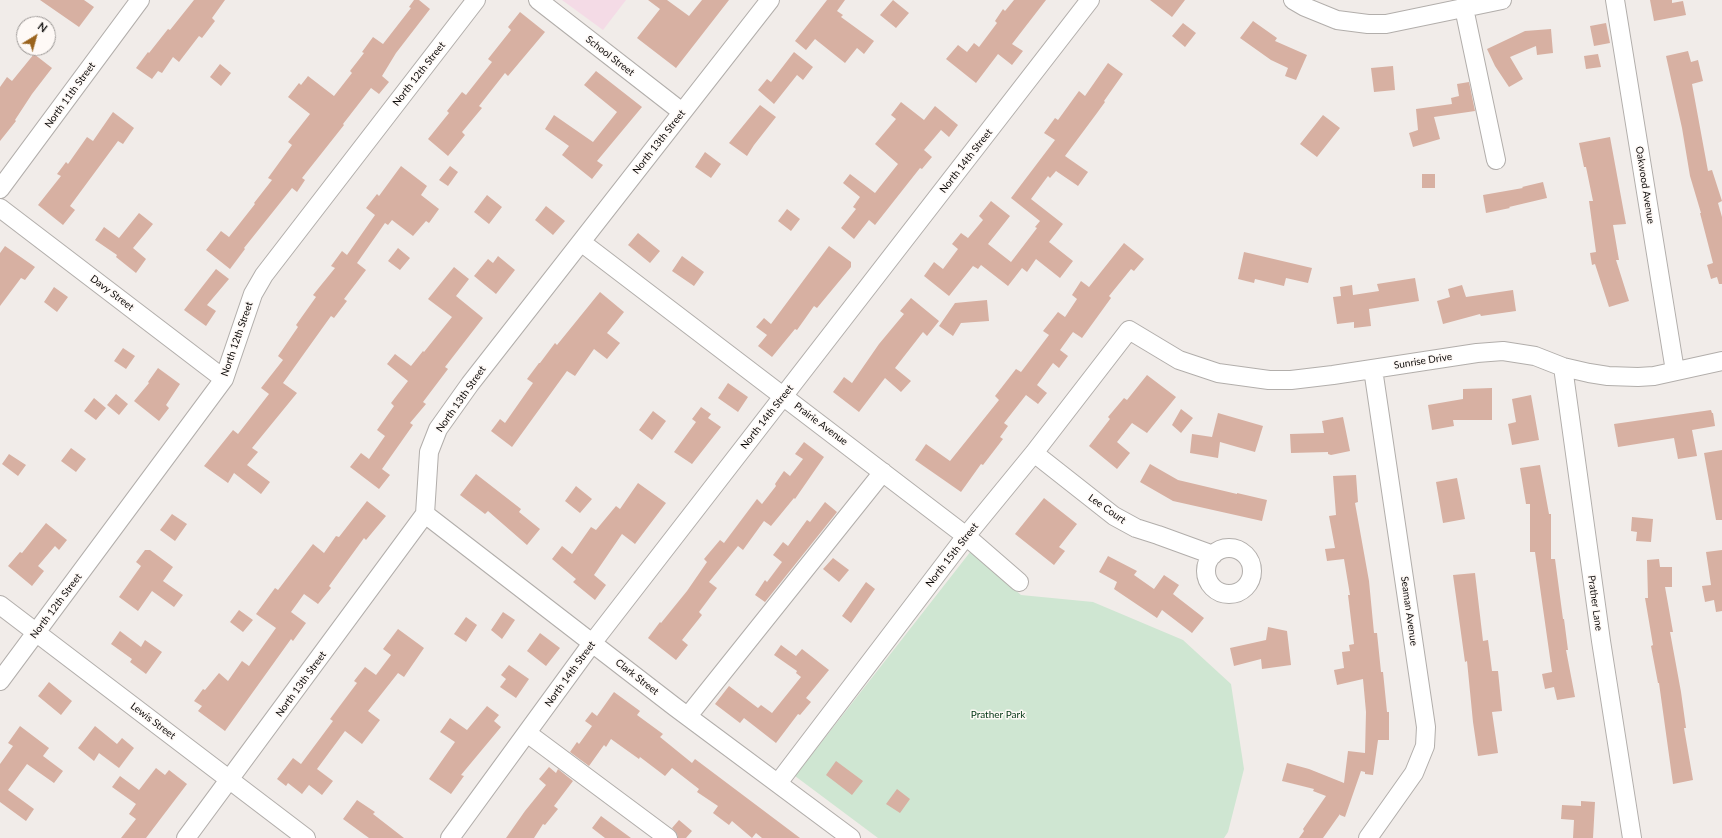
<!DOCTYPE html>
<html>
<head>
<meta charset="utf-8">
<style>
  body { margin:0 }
  #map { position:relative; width:1722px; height:838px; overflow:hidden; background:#f1ece9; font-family:Lato,sans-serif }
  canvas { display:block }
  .north { position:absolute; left:16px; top:16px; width:40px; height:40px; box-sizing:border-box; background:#fef9f6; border:1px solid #9e9a98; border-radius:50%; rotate:37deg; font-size:11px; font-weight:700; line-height:16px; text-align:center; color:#0e0c0b }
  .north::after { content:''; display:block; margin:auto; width:14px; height:18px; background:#9a631d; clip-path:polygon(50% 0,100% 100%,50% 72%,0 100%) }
</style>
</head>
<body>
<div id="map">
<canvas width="1722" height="838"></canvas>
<div class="north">N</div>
</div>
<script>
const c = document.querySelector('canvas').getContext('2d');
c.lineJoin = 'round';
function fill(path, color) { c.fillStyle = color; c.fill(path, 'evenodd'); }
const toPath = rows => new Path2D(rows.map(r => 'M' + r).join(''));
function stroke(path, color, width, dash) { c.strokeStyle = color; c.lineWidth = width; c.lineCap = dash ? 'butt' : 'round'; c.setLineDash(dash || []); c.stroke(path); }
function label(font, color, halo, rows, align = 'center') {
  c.font = font + ' Lato,sans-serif'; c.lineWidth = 3; c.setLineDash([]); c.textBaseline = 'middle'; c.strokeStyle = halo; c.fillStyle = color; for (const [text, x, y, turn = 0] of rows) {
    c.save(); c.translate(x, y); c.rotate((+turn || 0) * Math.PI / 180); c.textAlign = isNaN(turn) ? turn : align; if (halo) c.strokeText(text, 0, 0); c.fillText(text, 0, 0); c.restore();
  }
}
fill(toPath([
  [562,0,626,0,603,30]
]), '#f4dbe6');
fill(toPath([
  [971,551,1021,595,1093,602,1183,640,1231,684,1244,769,1228,832,1224,838,878,838,795,776]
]), '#cfe6d2');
fill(toPath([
  [40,0,84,0,94,7,79,27],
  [194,0,225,0,212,18,215,21,202,38,199,36,179,62,173,57,162,73,158,71,152,79,136,68,148,52,149,53,168,29,170,30],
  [414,0,419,0,430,9,396,53,382,76,389,82,379,94,371,88,343,124,344,125,302,178,305,180,297,192,292,188,244,248,245,249,230,269,206,250,221,231,229,237,255,204,254,203,272,180,268,178,292,145,288,142,310,114,288,97,299,83,301,85,308,76,334,96,352,73,350,71,364,53,362,52,373,37,383,44,411,8,409,7],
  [648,0,667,0,689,16,702,0,729,0,676,68,637,38,660,9],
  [827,0,845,0,837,11,843,15,841,17,874,41,864,54,857,48,845,63,815,39,806,50,795,41],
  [893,0,909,13,896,28,880,15],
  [1014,0,1046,0,1012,44,1023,51,1012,65,998,54,976,83,946,59,958,45,967,52,974,43,979,47,997,23,995,21,1003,9,1005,11],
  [1150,0,1185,0,1172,17],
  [1650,0,1672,0,1672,3,1683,1,1686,15,1654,21],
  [520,12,545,32,508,76,505,73,479,106,482,108,462,132,465,135,448,156,428,139,449,113,447,111,462,92,466,95,492,62,488,59,511,30,508,27],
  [1253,21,1277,38,1275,41,1307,55,1296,80,1285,76,1288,68,1271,60,1240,38],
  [1183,23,1196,33,1185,47,1172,36],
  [1606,23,1610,43,1594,46,1590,26],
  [1551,29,1553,53,1537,55,1536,46,1510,57,1523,79,1509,87,1495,66,1487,49,1525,31],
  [1688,51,1691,62,1698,60,1703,81,1692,84,1708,171,1712,170,1722,201,1718,203,1722,217,1722,284,1719,284,1717,277,1711,279,1707,265,1713,263,1700,213,1701,213,1690,176,1682,128,1666,56],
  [794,52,813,67,803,80,797,75,774,104,758,90,767,79,771,82],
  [34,54,52,68,32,94,15,120,16,121,0,141,0,87,7,77,12,81],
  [1598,54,1601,67,1586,69,1584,56],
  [1108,63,1123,74,1104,101,1105,102,1097,113,1065,156,1088,172,1078,186,1056,171,1050,178,1048,176,1031,199,1063,224,1049,242,1073,261,1060,278,1036,259,1027,272,1022,268,1008,286,981,265,978,269,973,266,949,296,924,276,934,262,943,269,958,249,952,244,961,233,968,238,983,220,979,216,991,201,1010,216,988,244,1011,262,1037,228,1035,227,1040,221,1011,198,1055,140,1044,133,1055,118,1058,120,1079,91,1085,96],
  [220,64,231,73,221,86,210,77],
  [1393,66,1395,90,1374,92,1371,68],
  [596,71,642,107,597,161,603,165,592,179,562,155,569,146,545,129,554,115,593,142,617,112,584,85],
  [1469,82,1475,111,1434,117,1440,139,1413,147,1409,133,1418,130,1416,109,1452,104,1451,98,1459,96,1457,84],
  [901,102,924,120,935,106,958,125,949,137,941,130,924,150,932,157,922,169,920,168,875,225,869,220,854,239,841,228,856,209,853,207,860,197,843,183,850,174,875,193,898,164,875,144,896,119,891,115],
  [760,105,776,117,754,145,747,156,729,143],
  [113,112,134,128,123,144,118,141,70,206,75,210,63,225,38,205,61,176,57,174,66,162,68,164,87,137,93,141],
  [1323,115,1340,128,1317,157,1300,144],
  [1610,137,1626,224,1613,225,1619,260,1616,260,1629,301,1609,307,1595,264,1592,265,1590,253,1596,252,1589,201,1593,201,1586,167,1584,167,1579,143],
  [705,152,721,164,711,178,695,167],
  [401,166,427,186,421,195,439,209,429,223,426,221,413,236,392,220,388,225,385,223,357,263,366,270,344,299,347,301,334,318,331,316,283,383,297,393,252,448,258,452,247,465,270,482,261,494,234,473,228,483,204,466,233,430,238,434,269,394,261,388,283,360,278,356,298,327,296,325,316,297,313,295,335,268,331,266,342,251,347,255,375,215,366,208,377,194,379,196],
  [450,166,458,172,448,186,439,180],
  [1422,174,1435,174,1435,188,1422,188],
  [1543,182,1547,198,1509,207,1510,208,1486,213,1483,195,1523,188,1522,187],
  [487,195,502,207,489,224,474,212],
  [546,206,565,221,553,235,535,220],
  [787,209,800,219,791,231,778,221],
  [139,213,153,224,133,248,146,259,136,273,116,257,117,255,95,240,104,227,119,238],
  [638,233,660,251,650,263,628,245],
  [1124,243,1144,259,1134,271,1131,269,1109,296,1111,298,1082,338,1073,332,1060,350,1068,356,1059,368,1053,363,1037,385,1047,393,1038,404,1026,395,1004,423,1008,426,1000,437,1003,439,983,465,981,464,961,492,915,460,926,444,950,461,999,400,995,396,1016,369,1021,372,1049,335,1043,331,1058,312,1065,317,1077,299,1072,295,1081,281,1089,287],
  [5,246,35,267,25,280,21,278,0,306,0,253],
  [829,246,851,262,851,267,817,308,814,306,797,330,795,329,772,357,758,346,767,335,756,327,764,318,771,324],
  [398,248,410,258,400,270,388,261],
  [1244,252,1312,268,1308,283,1286,278,1284,286,1255,279,1254,283,1238,279],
  [498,256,515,270,496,294,474,276,488,259,493,263],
  [682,256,704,272,694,286,672,271],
  [454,267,469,279,456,296,483,318,445,367,448,369,423,402,426,404,410,423,413,425,382,469,390,475,379,489,350,467,361,453,369,459,385,436,377,430,394,406,391,403,408,381,387,364,395,354,411,366,423,351,424,352,452,317,428,299],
  [216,269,229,279,207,305,216,311,206,326,184,310],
  [1415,278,1419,301,1369,309,1371,326,1354,328,1354,322,1337,324,1333,297,1341,296,1340,287,1352,285,1353,295,1379,291,1377,284],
  [1462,285,1466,297,1513,290,1516,311,1481,316,1480,314,1443,324,1437,301,1450,297,1448,289],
  [54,287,68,297,57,312,44,302],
  [600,292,624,312,607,333,620,343,607,359,594,349,575,376,567,371,512,447,491,431,500,419,505,423,533,383,527,379,539,363,540,363,555,343,557,345],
  [911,298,939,321,927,336,923,332,895,368,911,381,901,392,885,378,859,412,833,392,844,377,852,383,879,344,904,314,900,311],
  [987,300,989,321,961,323,953,336,939,326,955,303],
  [123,348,135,356,126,369,114,361],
  [158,368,180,384,166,405,169,408,159,421,134,401,149,383,148,382],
  [1147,375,1176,397,1147,433,1132,423,1117,442,1130,453,1117,469,1089,446,1110,419,1108,417,1124,398,1127,400],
  [728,383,748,397,738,412,718,398],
  [1492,388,1492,420,1453,420,1454,426,1432,430,1428,405,1463,399,1463,389],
  [116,394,128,404,119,415,107,405],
  [1531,395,1539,440,1512,445,1508,424,1516,422,1512,399],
  [94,398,106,408,96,420,84,411],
  [701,407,711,414,708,418,721,427,692,464,674,452,696,422,692,419],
  [1181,409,1193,418,1181,433,1172,425],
  [1711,410,1712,413,1713,413,1715,426,1692,430,1697,456,1678,459,1674,438,1618,447,1614,424],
  [653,411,666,421,652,440,639,430],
  [1218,413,1263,426,1255,452,1220,442,1218,458,1190,453,1192,434,1212,437],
  [1343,417,1350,451,1331,455,1328,454,1328,452,1291,453,1290,434,1324,433,1322,421],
  [804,442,824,457,795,499,794,498,771,526,764,521,743,550,738,546,709,582,717,588,699,612,702,615,682,640,688,645,676,660,648,638,660,622,661,623,687,591,707,562,704,559,720,540,724,543,757,499,762,504,776,486,775,484,784,471,790,476,803,459,795,454],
  [71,448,86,459,76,472,61,461],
  [1722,450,1722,520,1716,520,1704,453],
  [9,454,26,465,18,476,2,464],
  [1150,464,1178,480,1237,494,1237,493,1267,500,1262,521,1173,501,1140,482],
  [1540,465,1549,514,1551,514,1551,559,1555,559,1563,619,1564,619,1568,650,1566,650,1575,697,1557,700,1554,687,1545,689,1542,674,1552,672,1535,552,1530,552,1530,504,1526,504,1520,468],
  [476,474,521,509,519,512,540,529,527,545,488,511,485,514,460,495],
  [1356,475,1358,502,1355,503,1369,581,1374,633,1377,633,1381,672,1383,672,1387,712,1389,712,1389,740,1378,740,1373,775,1365,774,1365,772,1361,771,1345,817,1340,815,1340,814,1323,838,1299,838,1304,831,1303,829,1326,796,1313,791,1314,789,1282,781,1287,763,1309,769,1344,783,1348,751,1365,753,1366,712,1363,679,1337,685,1334,670,1344,668,1342,652,1350,651,1349,645,1354,644,1348,595,1350,595,1344,559,1327,561,1325,549,1335,548,1329,516,1336,515,1333,476],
  [1457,478,1465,519,1443,523,1436,482],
  [638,483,666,503,635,544,622,534,594,575,606,585,595,600,573,582,576,579,552,559,562,546,572,554,591,527,596,530,616,506,620,509],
  [576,486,592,499,580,513,565,501],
  [1044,498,1077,524,1059,547,1065,551,1054,565,1015,534],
  [367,501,386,516,366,540,364,538,329,586,331,588,318,604,304,594,291,612,306,623,293,641,291,639,225,731,198,711,202,706,194,701,203,689,205,690,219,673,228,681,242,661,249,666,276,628,256,614,275,588,278,590,313,544,324,553,336,536,339,537],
  [825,502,837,512,765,602,755,595,765,580,767,582,782,562,773,555,783,542,788,546,807,520,810,522],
  [172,514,187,524,175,541,160,530],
  [1632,517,1653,519,1651,542,1636,541,1637,532,1631,531],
  [46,523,67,540,59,550,55,546,38,566,44,571,32,586,8,566,20,552,22,553],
  [145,550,150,550,173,567,163,581,183,595,174,607,152,591,138,611,119,597,141,566,136,562],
  [1722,550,1722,611,1716,612,1714,600,1705,602,1702,586,1711,585,1706,552],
  [1108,556,1137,571,1134,575,1154,589,1164,575,1179,585,1173,594,1204,618,1192,633,1162,610,1157,618,1114,589,1117,582,1099,572],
  [833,558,849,570,839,582,823,569],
  [1659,559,1660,567,1672,567,1672,587,1665,587,1673,632,1670,632,1681,692,1686,728,1684,728,1693,780,1673,784,1659,683,1658,683,1651,646,1653,645,1645,598,1648,598,1647,560],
  [1475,573,1483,641,1488,640,1492,671,1498,671,1502,711,1492,712,1498,753,1478,756,1473,722,1467,661,1465,662,1453,575],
  [866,582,875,589,851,623,842,616],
  [239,610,253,620,243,632,230,622],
  [503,612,515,620,502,639,491,630],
  [466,617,477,625,466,642,454,634],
  [1268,627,1287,631,1291,665,1262,669,1261,659,1234,666,1230,648,1266,640],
  [398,629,424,648,404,677,398,673,368,711,380,720,362,744,345,731,317,769,333,781,322,795,309,785,302,794,288,783,286,786,277,779,293,758,301,764,333,721,330,719,357,683,354,681,365,667,376,675,391,655,383,649],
  [120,631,141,647,145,640,162,652,146,674,130,662,132,659,111,644],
  [540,633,560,648,546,666,527,651],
  [781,645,796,656,802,649,829,670,806,698,811,702,800,715,798,714,776,743,744,718,740,723,715,704,729,686,758,708,761,705,772,713,801,677,796,673,797,671,774,655],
  [509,665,529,679,516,698,500,687,506,679,501,675],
  [49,682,72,701,61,715,38,696],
  [614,692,640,711,637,715,663,734,660,737,692,763,695,759,800,838,762,838,756,833,752,838,732,821,729,825,713,813,718,806,697,792,699,789,672,768,665,776,640,757,639,759,611,739,606,747,604,745,589,766,570,752,577,742,579,744,592,726,585,721,592,712,597,716],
  [487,706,499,715,494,721,501,727,461,775,464,776,451,794,429,779,455,742,440,732,450,718,467,730],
  [20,726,49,748,43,756,63,771,54,783,27,764,8,790,34,809,26,821,0,802,0,764,13,746,8,743],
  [95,726,117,744,122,738,134,748,119,768,99,753,94,761,78,748],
  [836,761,863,781,852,795,826,775],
  [549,767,556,773,558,769,573,781,554,806,558,809,545,825,543,824,534,838,506,838,525,811,546,785,539,779],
  [156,768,165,775,169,770,187,784,146,838,121,838,136,819,129,814,136,804,112,787,120,776,139,790],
  [897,789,910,799,900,813,886,804],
  [357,800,375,812,373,814,404,838,369,838,343,819],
  [1581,801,1595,802,1593,838,1573,838,1574,820,1561,819,1562,805,1581,806],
  [601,816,631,838,605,838,592,828],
  [679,820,692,831,686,838,678,838,677,834,672,828]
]), '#d7b0a2');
const minor = toPath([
  [538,0,682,112],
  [1293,0,1305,7,1337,20,1368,24,1386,24,1502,0],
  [1615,0,1675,371],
  [1464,8,1496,160],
  [0,189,140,0],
  [0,208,224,379],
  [581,242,966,536,1019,582],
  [1563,367,1601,641,1632,838],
  [1034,453,1114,516,1136,528,1158,535,1213,555],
  [425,514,675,707,851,838],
  '1206 571a23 23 0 1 1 46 0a23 23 0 1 1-46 0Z',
  [0,605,306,838],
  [0,681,224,379,253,294,264,275,476,0],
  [688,716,883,472],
  [527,733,668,838],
  [778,783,966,536,1034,453,1129,330,1179,360,1218,373,1269,380,1291,380,1333,375,1477,353,1503,351,1535,356,1563,367,1589,373,1608,376,1638,377,1654,376,1722,361],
  [186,838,425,514,429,452,438,429,470,384,770,0],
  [450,838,593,642,1090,0],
  [1368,838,1414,773,1425,746,1426,727,1373,369]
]);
stroke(minor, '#b2aeab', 20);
stroke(minor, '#fff', 18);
label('10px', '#0e0c0b', '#fef9f6', [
  ["School Street",610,56,38],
  ["North 12th Street",419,74,-52],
  ["North 11th Street",70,95,-54],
  ["North 13th Street",659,142,-52],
  ["North 14th Street",966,161,-52],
  ["Oakwood Avenue",1645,185,81],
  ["Davy Street",112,293,37],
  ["North 12th Street",237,339,-71],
  ["Sunrise Drive",1423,361,-9],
  ["North 13th Street",461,399,-55],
  ["North 14th Street",767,417,-52],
  ["Prairie Avenue",821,424,37],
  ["Lee Court",1107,509,35],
  ["North 15th Street",952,555,-52],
  ["Prather Lane",1595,603,82],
  ["North 12th Street",56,606,-53],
  ["Seaman Avenue",1409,611,82],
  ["North 14th Street",570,674,-54],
  ["Clark Street",637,677,38],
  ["North 13th Street",301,684,-54],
  ["Lewis Street",153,721,37]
]);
label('10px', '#003413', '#fef9f6', [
  ["Prather Park",998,715]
]);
</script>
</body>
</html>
